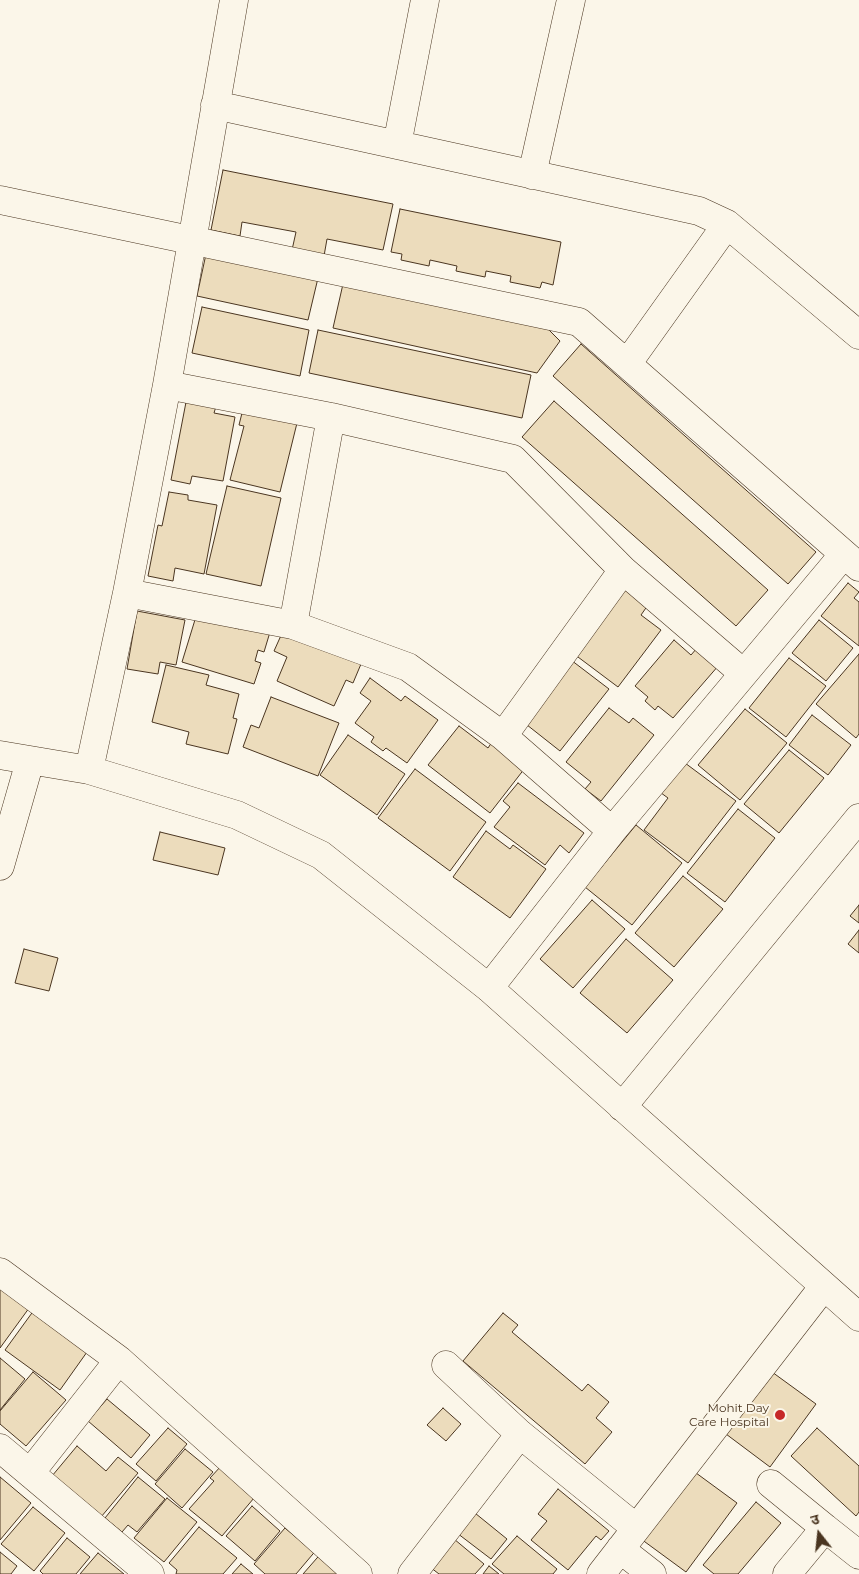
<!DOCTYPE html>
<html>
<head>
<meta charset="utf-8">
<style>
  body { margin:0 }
  #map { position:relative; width:859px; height:1574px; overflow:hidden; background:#fbf6e9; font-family:Montserrat,"Noto Sans Devanagari",sans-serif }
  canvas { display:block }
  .north { position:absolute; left:794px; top:1509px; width:50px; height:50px; -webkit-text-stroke:4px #fbf6e9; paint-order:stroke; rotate:344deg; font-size:14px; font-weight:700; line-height:20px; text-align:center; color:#4a3520 }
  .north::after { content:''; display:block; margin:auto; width:18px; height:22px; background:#4a3520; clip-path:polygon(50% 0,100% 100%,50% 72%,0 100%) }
</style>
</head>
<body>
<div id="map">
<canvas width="859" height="1574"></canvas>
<div class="north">उ</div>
</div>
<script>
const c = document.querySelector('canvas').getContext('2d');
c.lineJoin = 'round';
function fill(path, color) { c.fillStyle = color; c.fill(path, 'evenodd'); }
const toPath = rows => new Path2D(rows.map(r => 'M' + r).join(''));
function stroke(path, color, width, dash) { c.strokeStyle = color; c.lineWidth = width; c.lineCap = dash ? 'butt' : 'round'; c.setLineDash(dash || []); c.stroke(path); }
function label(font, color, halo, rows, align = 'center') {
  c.font = font + ' Montserrat,sans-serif'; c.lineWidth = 4; c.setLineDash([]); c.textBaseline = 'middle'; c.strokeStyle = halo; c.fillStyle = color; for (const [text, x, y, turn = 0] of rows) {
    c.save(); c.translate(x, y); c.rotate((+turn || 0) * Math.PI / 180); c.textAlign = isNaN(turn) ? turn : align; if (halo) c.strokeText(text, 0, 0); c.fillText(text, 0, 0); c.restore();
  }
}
const building = toPath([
  [223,170,393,204,383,250,327,239,324,256,292,250,296,232,242,222,240,236,211,230,223,170],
  [400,209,561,242,553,285,542,282,540,288,510,282,511,276,486,271,485,277,456,271,457,266,430,260,429,266,401,260,402,254,391,252,400,209],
  [206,254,318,278,308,320,197,296,206,254],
  [343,284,542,323,560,341,537,373,333,328,343,284],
  [202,307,309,330,300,376,192,353,202,307],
  [318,330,531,375,522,418,309,373,318,330],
  [581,344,816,552,788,584,553,376,581,344],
  [187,397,217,403,214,413,235,417,223,481,192,476,190,484,171,480,187,397],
  [554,401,768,590,736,626,522,437,554,401],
  [243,409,297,423,280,492,230,480,244,426,239,425,243,409],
  [227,486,281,498,261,586,206,574,227,486],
  [169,492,188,495,188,500,217,505,204,574,175,568,173,581,148,576,158,525,162,526,169,492],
  [848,583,859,592,854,598,859,602,859,646,821,616,848,583],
  [626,589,648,605,641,615,661,630,618,687,570,651,626,589],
  [198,610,223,624,239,629,241,623,270,632,264,652,258,650,255,661,261,663,254,684,182,662,198,610],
  [137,611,185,620,176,665,160,662,158,674,127,669,137,611],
  [819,620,853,648,826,681,792,653,819,620],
  [283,631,361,664,353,683,346,680,334,706,277,681,287,657,274,651,283,631],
  [674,640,691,655,697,648,719,665,673,718,658,706,655,710,645,701,648,697,635,686,674,640],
  [859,654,859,734,856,738,816,704,859,654],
  [567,657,609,689,560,751,522,721,567,657],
  [789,658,826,686,786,737,749,708,789,658],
  [166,665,209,675,206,685,239,694,233,718,237,719,228,754,186,744,189,732,152,722,166,665],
  [370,678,401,701,405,696,438,720,407,763,386,748,383,751,371,742,374,737,355,723,371,701,360,693,370,678],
  [271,697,339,723,318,776,243,747,251,725,259,728,271,697],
  [609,708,629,723,633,718,654,735,601,801,585,789,591,782,566,762,609,708],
  [745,709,787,743,740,800,698,765,745,709],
  [812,715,851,745,828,775,789,745,812,715],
  [459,726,488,748,492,742,525,768,490,813,428,765,459,726],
  [348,735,405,774,377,815,320,775,348,735],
  [789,750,824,778,779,833,744,804,789,750],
  [681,760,736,801,688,863,644,830,668,798,657,790,681,760],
  [415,769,486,822,450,871,378,818,415,769],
  [518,783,584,833,569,853,560,845,545,865,494,827,510,807,503,801,518,783],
  [738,809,775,838,725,902,687,873,738,809],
  [636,825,682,863,632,925,585,887,636,825],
  [486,831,510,849,513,845,546,869,510,918,453,877,486,831],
  [160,832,225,848,218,875,153,860,160,832],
  [683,876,723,909,674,967,635,933,683,876],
  [592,900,625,929,573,988,540,959,592,900],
  [859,905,859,923,850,916,859,905],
  [859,930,859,953,848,944,859,930],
  [626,939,673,980,627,1033,580,993,626,939],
  [24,949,58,958,49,991,15,983,24,949],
  [0,1280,32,1304,0,1348,0,1280],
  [37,1306,92,1345,60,1390,5,1350,37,1306],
  [503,1313,518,1325,512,1332,582,1391,588,1384,609,1402,596,1418,612,1432,585,1464,463,1361,503,1313],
  [0,1358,25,1379,0,1410,0,1358],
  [33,1372,66,1400,26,1446,0,1424,0,1411,33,1372],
  [772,1372,816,1404,770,1467,726,1434,772,1372],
  [107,1399,150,1435,131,1458,88,1421,107,1399],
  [443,1408,461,1424,446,1441,427,1425,443,1408],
  [168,1428,187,1444,156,1481,136,1464,168,1428],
  [817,1428,859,1466,859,1512,856,1516,791,1456,817,1428],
  [77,1446,106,1471,118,1457,138,1473,101,1517,52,1476,77,1446],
  [185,1449,213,1472,182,1508,155,1484,185,1449],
  [222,1465,254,1498,222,1536,189,1509,214,1481,210,1478,222,1465],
  [692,1470,737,1503,686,1572,641,1539,692,1470],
  [0,1477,31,1503,0,1540,0,1477],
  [138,1477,165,1499,137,1532,128,1525,122,1532,105,1518,138,1477],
  [558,1489,609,1531,601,1540,596,1536,568,1570,531,1540,547,1521,538,1514,558,1489],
  [167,1498,197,1522,164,1562,134,1538,167,1498],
  [756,1502,781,1523,738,1574,714,1574,703,1565,756,1502],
  [252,1506,280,1531,255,1561,226,1536,252,1506],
  [33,1507,65,1533,34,1571,1,1544,33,1507],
  [470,1509,507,1539,491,1559,453,1530,470,1509],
  [199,1527,237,1558,223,1574,176,1574,177,1570,169,1563,199,1527],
  [285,1528,304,1544,308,1539,318,1548,296,1574,265,1574,254,1564,285,1528],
  [517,1536,557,1569,553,1574,504,1574,492,1564,517,1536],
  [67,1538,90,1557,76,1574,43,1574,40,1571,67,1538],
  [454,1539,484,1564,475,1574,439,1574,430,1567,454,1539],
  [324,1550,352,1574,303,1574,324,1550],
  [0,1552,17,1566,11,1574,0,1574,0,1552],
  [98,1553,124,1574,80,1574,98,1553],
  [241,1564,253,1574,232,1574,241,1564],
  [489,1566,499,1574,483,1574,489,1566]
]);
fill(building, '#ecdcbc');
stroke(building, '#4a3520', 1);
const minor = toPath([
  [215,105,699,211,727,224,859,335],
  [397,145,425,0],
  [532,175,571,0],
  [0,200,579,322,859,567],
  [627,364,727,224],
  [167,385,331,417,513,459,623,570,743,673],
  [127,593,293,625,408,667,503,736,612,831],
  [293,625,331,417],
  [503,736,623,570],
  [0,755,89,770,237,815,321,855,489,988,859,1317],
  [89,770,127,593,167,385,234,0],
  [0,866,30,761],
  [489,988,612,831,844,554],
  [622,1107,859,818],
  [0,1272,119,1360,358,1574],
  [446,1365,520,1434,636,1528],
  [0,1448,150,1574],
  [30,1473,119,1360],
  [771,1484,825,1528],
  [620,1549,652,1574],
  [412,1574,520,1434],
  [601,1574,824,1286],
  [787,1574,825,1528,859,1555]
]);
stroke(minor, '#4a3520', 29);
stroke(minor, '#fbf6e9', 28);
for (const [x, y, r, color] of [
  [780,1415,6,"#c62828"]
]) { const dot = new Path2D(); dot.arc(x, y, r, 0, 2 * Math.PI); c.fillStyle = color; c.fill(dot); stroke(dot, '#fbf6e9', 2); }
label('12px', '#4a3520', '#fbf6e9', [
  ["Mohit Day",769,1408],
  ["Care Hospital",769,1422]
], 'right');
</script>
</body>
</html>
